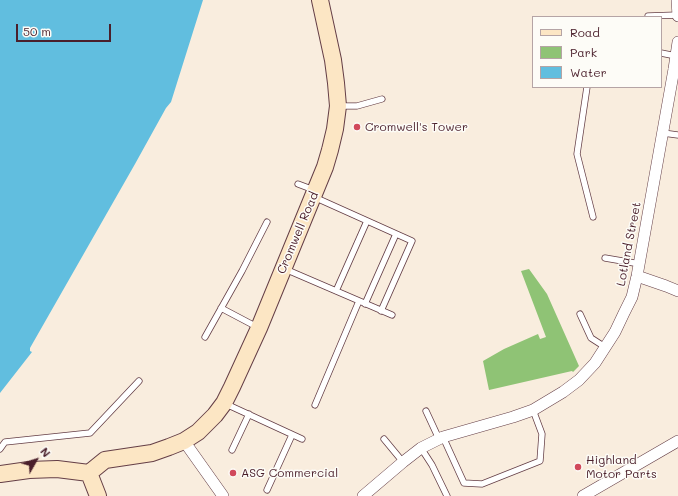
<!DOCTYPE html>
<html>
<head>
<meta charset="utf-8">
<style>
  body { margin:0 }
  #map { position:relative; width:678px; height:496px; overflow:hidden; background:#f9edde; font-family:Mali,sans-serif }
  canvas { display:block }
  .legend { position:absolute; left:532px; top:16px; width:130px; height:72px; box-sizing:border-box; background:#fdfcf7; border:1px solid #b5a4a5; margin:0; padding:5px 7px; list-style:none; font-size:12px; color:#4a1f2b }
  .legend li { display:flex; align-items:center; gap:8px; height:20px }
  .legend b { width:20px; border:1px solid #b5a4a5 }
  .north { position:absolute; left:16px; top:440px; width:40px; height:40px; -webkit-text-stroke:3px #fdfcf7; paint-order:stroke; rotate:51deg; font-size:11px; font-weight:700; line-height:16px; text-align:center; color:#4a1f2b }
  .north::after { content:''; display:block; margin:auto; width:14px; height:18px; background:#4a1f2b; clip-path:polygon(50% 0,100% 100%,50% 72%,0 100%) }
  .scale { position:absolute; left:16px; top:24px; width:95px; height:18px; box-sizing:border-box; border:2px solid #4a1f2b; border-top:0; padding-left:5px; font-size:12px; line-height:14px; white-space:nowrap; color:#4a1f2b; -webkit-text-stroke:3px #fdfcf7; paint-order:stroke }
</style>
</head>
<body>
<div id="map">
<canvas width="678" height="496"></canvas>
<ul class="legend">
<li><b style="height:5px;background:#fce6c4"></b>Road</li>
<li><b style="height:11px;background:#8fc375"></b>Park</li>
<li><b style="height:11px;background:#61bedf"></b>Water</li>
</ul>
<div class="north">N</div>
<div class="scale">50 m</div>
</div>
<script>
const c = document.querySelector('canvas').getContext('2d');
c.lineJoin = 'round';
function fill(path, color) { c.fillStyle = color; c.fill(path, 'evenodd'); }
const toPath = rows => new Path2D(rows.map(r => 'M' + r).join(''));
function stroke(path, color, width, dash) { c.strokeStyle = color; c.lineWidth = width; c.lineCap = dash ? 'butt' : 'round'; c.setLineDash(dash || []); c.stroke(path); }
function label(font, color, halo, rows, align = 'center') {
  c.font = font + ' Mali,sans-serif'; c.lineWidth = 3; c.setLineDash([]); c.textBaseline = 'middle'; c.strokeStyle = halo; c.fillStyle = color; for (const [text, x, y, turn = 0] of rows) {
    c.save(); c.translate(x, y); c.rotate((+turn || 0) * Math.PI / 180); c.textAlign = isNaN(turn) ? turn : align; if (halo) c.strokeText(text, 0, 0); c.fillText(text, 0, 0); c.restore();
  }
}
fill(toPath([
  [529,269,547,294,579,366,573,372,572,371,489,390,483,361,504,349,538,334,540,339,546,337,521,271]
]), '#8fc375');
fill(toPath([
  [0,0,203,0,171,102,166,108,135,164,30,348,30,351,32,352,0,393]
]), '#61bedf');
const lane = toPath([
  [648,16,678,15],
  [661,53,676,56],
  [587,87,577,154,593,217],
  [340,106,357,106,382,99],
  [663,133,678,135],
  [298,184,314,190],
  [314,197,412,241,381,311],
  [605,258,640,264],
  [285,269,392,315],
  [336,291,367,221],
  [365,304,396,234],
  [221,308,257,327],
  [580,314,591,338,605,347],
  [205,337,242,271,267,222],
  [226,404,302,439],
  [315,405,359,301],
  [426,411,439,439],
  [443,437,464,483,482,484,540,461,542,434,533,410],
  [384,439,403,462],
  [421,448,432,465,447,496],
  [0,449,5,442,90,433,139,381],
  [232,450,249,414],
  [267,490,292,435]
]);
const street = toPath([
  [677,0,678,16],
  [637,276,666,286,678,291],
  [184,441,223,496],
  [363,496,403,462,421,448,443,437,513,417,533,410,563,392,579,380,595,363,615,332,624,313,632,297,637,276,674,69,678,42],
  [583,496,678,441]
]);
const secondary = toPath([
  [89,473,98,496],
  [0,474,29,470,57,469,89,473,105,460,152,453,169,447,184,441,198,432,215,415,224,403,232,387,259,328,325,167,330,150,335,129,338,106,336,83,333,60,320,0]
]);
stroke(lane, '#643e46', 7);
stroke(street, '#643e46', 12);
stroke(secondary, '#643e46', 18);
stroke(lane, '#fff', 5.5);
stroke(street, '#fff', 11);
stroke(secondary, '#fce6c4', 16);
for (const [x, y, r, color] of [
  [357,127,4,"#d1495b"],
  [578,467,4,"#d1495b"],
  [233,473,4,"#d1495b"]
]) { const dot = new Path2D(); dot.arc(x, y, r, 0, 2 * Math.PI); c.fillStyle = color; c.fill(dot); stroke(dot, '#fdfcf7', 1.5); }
label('12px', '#4a1f2b', '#fdfcf7', [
  ["Cromwell's Tower",365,127],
  ["Highland",586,460],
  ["Motor Parts",586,474],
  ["ASG Commercial",241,473]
], 'left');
label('12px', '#4a1f2b', '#fdfcf7', [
  ["Cromwell Road",298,233,-67],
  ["Lotland Street",629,244,-79]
]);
</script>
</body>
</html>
